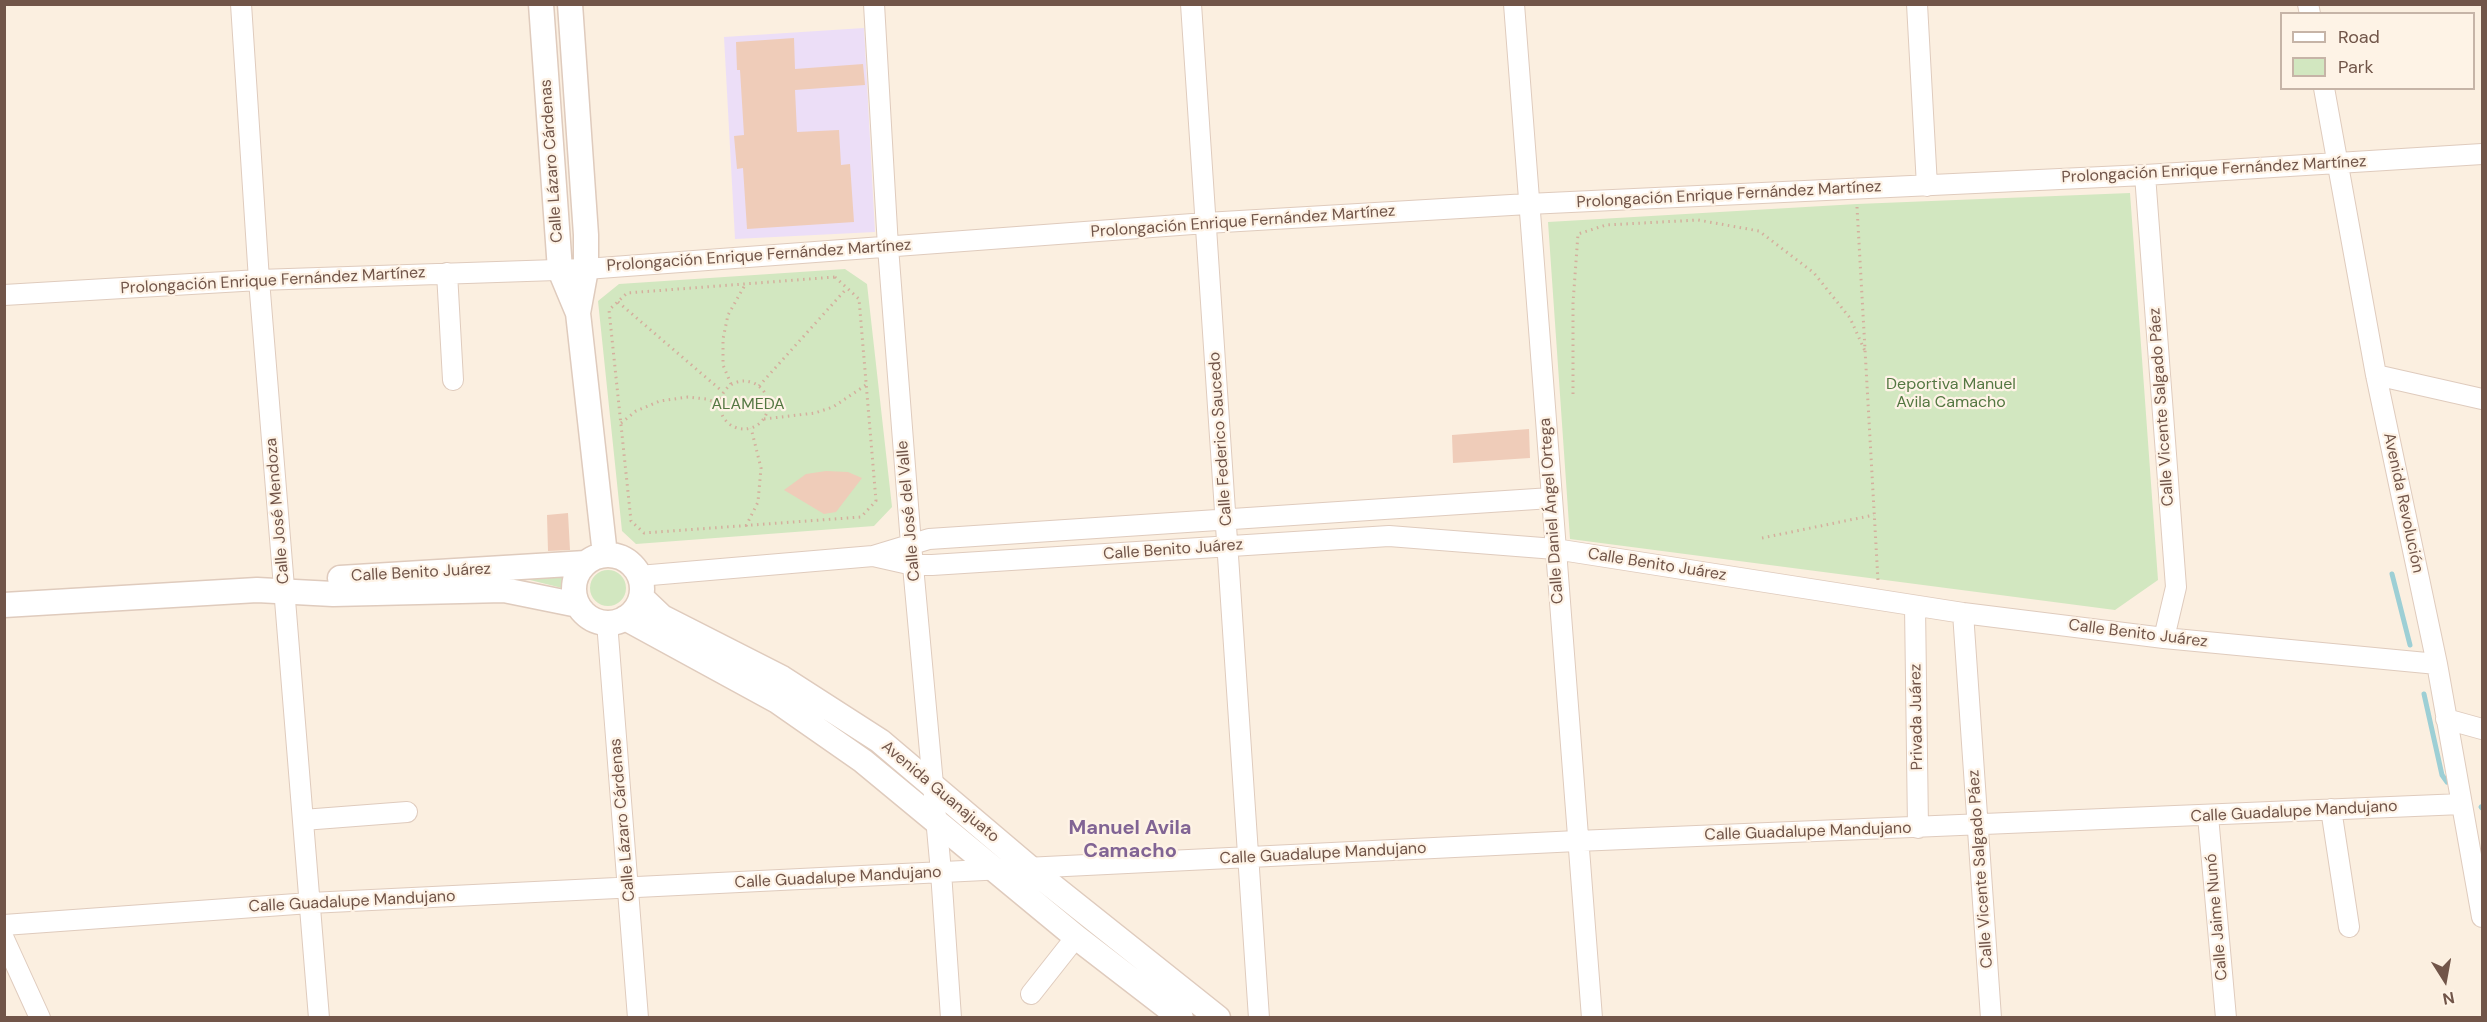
<!DOCTYPE html>
<html>
<head>
<meta charset="utf-8">
<style>
  body { margin:0 }
  #map { position:relative; width:2487px; height:1022px; overflow:hidden; background:#fbefe0; font-family:"DM Sans",sans-serif }
  canvas { display:block }
  .frame { position:absolute; inset:0; border:6px solid #715549; pointer-events:none }
  .legend { position:absolute; left:2280px; top:12px; width:195px; height:78px; box-sizing:border-box; background:#fef3e6; border:2px solid #c6b4a7; margin:0; padding:8px 10px; list-style:none; font-size:18px; color:#715549 }
  .legend li { display:flex; align-items:center; gap:12px; height:30px }
  .legend b { width:30px; border:2px solid #c6b4a7 }
  .north { position:absolute; left:2415px; top:950px; width:60px; height:60px; -webkit-text-stroke:4px #fef3e6; paint-order:stroke; rotate:169deg; font-size:16px; font-weight:700; line-height:24px; text-align:center; color:#715549 }
  .north::after { content:''; display:block; margin:auto; width:21px; height:27px; background:#715549; clip-path:polygon(50% 0,100% 100%,50% 72%,0 100%) }
</style>
</head>
<body>
<div id="map">
<canvas width="2487" height="1022"></canvas>
<div class="frame"></div>
<ul class="legend">
<li><b style="height:8px;background:#fff"></b>Road</li>
<li><b style="height:16px;background:#d2e7c0"></b>Park</li>
</ul>
<div class="north">N</div>
</div>
<script>
const c = document.querySelector('canvas').getContext('2d');
c.lineJoin = 'round';
function fill(path, color) { c.fillStyle = color; c.fill(path, 'evenodd'); }
const toPath = rows => new Path2D(rows.map(r => 'M' + r).join(''));
function stroke(path, color, width, dash) { c.strokeStyle = color; c.lineWidth = width; c.lineCap = dash ? 'butt' : 'round'; c.setLineDash(dash || []); c.stroke(path); }
function label(font, color, halo, rows, align = 'center') {
  c.font = font + ' "DM Sans",sans-serif'; c.lineWidth = 4.5; c.setLineDash([]); c.textBaseline = 'middle'; c.strokeStyle = halo; c.fillStyle = color; for (const [text, x, y, turn = 0] of rows) {
    c.save(); c.translate(x, y); c.rotate((+turn || 0) * Math.PI / 180); c.textAlign = isNaN(turn) ? turn : align; if (halo) c.strokeText(text, 0, 0); c.fillText(text, 0, 0); c.restore();
  }
}
fill(toPath([
  [864,28,875,232,735,239,724,37]
]), '#ecdef7');
fill(toPath([
  [2130,193,2158,580,2115,610,1570,539,1548,222,1857,204],
  [845,269,867,284,892,507,874,526,636,544,622,531,598,301,619,284],
  '590 588a18 18 0 1 1 36 0a18 18 0 1 1-36 0Z',
  [568,575,566,589,522,578]
]), '#d2e7c0');
stroke(toPath([
  [2392,574,2410,645],
  [2424,694,2442,775,2447,782],
  [2481,807,2482,808]
]), '#9dcfd5', 5);
fill(toPath([
  [794,38,795,69,863,64,865,85,795,90,797,132,839,130,841,165,850,164,854,222,747,229,743,168,737,169,734,136,744,135,740,70,737,70,736,42],
  [1529,429,1530,458,1453,463,1452,435],
  [826,471,848,472,862,478,836,512,824,514,784,490,806,474],
  [568,513,570,550,548,551,547,515]
]), '#efccb9');
const minor = toPath([
  [241,4,259,280,319,1018],
  [874,4,888,247,911,544,941,872,951,1018],
  [1191,4,1259,1018],
  [1514,4,1592,1018],
  [1917,4,1927,186],
  [2308,4,2310,14],
  [2324,88,2376,375,2437,664,2482,917],
  [2145,175,2176,587,2164,638],
  [447,273,453,380],
  [4,295,259,280,586,269,1206,223,1528,204,2145,175,2482,154],
  [2376,375,2482,399],
  [873,556,913,565,932,565,1389,536,1555,549,1963,613,2164,638,2437,664],
  [639,576,873,556,929,539,1551,498],
  [1915,606,1918,828],
  [1963,613,1991,1018],
  [607,622,638,1018],
  [2446,719,2482,729],
  [2331,809,2349,927],
  [2208,816,2226,1018],
  [303,820,407,812],
  [4,925,310,903,1577,841,2462,804],
  [4,939,40,1018],
  [1031,994,1076,937]
]);
const tertiary = toPath([
  [541,4,560,270,578,313],
  [570,4,586,235,586,269,578,313,605,555],
  '574 589a34 34 0 1 1 68 0a34 34 0 1 1-68 0Z',
  [340,578,586,563],
  [641,597,662,617,782,678,880,741,1031,869,1218,1018],
  [4,605,257,590,333,594,504,590,578,605],
  [625,618,777,701,863,761,1076,937,1181,1018]
]);
stroke(minor, '#dfcbbd', 22);
stroke(tertiary, '#dfcbbd', 27);
stroke(toPath([
  [1857,207,1878,581],
  [835,277,859,299,876,501,861,517,644,533,631,521,609,310,627,293,835,277],
  [618,302,723,392],
  '720 405a24 24 0 1 1 48 0a24 24 0 1 1-48 0Z',
  [731,384,723,365,723,339,728,315,745,285],
  [759,386,847,288],
  [1573,394,1573,303,1578,234,1606,225,1698,220,1759,231,1814,273,1850,318,1865,351],
  [764,419,815,413,833,407,866,385],
  [621,423,636,411,660,401,688,397,706,399,720,404],
  [746,526,758,502,761,468,751,428],
  [1762,538,1874,515]
]), '#d4af9d', 3, [1.5, 4.5]);
stroke(minor, '#fff', 20);
stroke(tertiary, '#fff', 24);
label('16px', '#715549', '#fef3e6', [
  ["Calle Lázaro Cárdenas",552,161,-94],
  ["Prolongación Enrique Fernández Martínez",2214,170,-3],
  ["Prolongación Enrique Fernández Martínez",1729,195,-3],
  ["Prolongación Enrique Fernández Martínez",1243,222,-4],
  ["Prolongación Enrique Fernández Martínez",759,256,-4],
  ["Prolongación Enrique Fernández Martínez",273,281,-3],
  ["Calle Vicente Salgado Páez",2162,407,-94],
  ["Calle Federico Saucedo",1221,439,-94],
  ["Avenida Revolución",2403,503,78],
  ["Calle José Mendoza",278,511,-95],
  ["Calle José del Valle",909,511,-95],
  ["Calle Daniel Ángel Ortega",1552,511,-94],
  ["Calle Benito Juárez",1173,550,-4],
  ["Calle Benito Juárez",1657,565,9],
  ["Calle Benito Juárez",421,573,-3],
  ["Calle Benito Juárez",2138,634,7],
  ["Privada Juárez",1917,717,-91],
  ["Avenida Guanajuato",940,792,40],
  ["Calle Guadalupe Mandujano",2294,812,-3],
  ["Calle Lázaro Cárdenas",623,820,-95],
  ["Calle Guadalupe Mandujano",1808,832,-2],
  ["Calle Guadalupe Mandujano",1323,854,-3],
  ["Calle Vicente Salgado Páez",1981,869,-94],
  ["Calle Guadalupe Mandujano",838,878,-3],
  ["Calle Guadalupe Mandujano",352,902,-3],
  ["Calle Jaime Nunó",2217,917,-95]
]);
label('16px', '#547742', '#fef3e6', [
  ["Deportiva Manuel",1951,385],
  ["Avila Camacho",1951,403],
  ["ALAMEDA",748,405]
]);
label('bold 20px', '#816494', '#fef3e6', [
  ["Manuel Avila",1130,829],
  ["Camacho",1130,852]
]);
</script>
</body>
</html>
